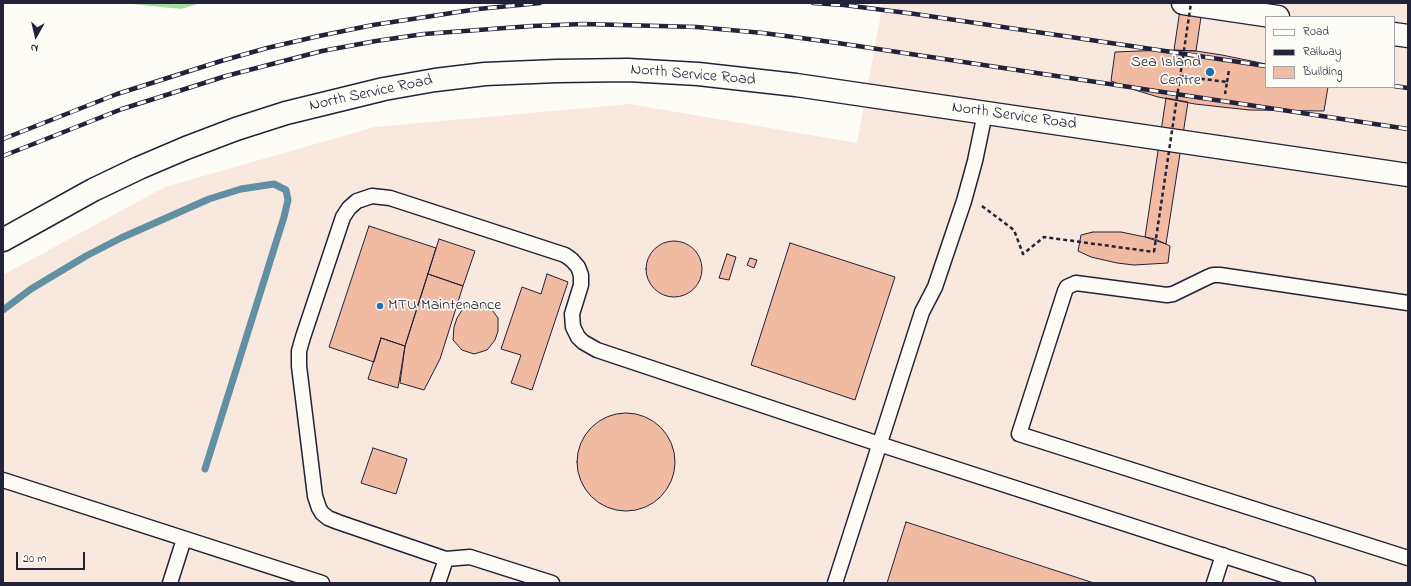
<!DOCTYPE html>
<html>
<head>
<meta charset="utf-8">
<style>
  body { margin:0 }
  #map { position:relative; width:1411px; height:586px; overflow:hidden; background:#fdfcf7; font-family:"Indie Flower",sans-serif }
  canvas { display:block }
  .frame { position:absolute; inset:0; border:4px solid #22223b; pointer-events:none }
  .legend { position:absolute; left:1265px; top:16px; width:130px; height:72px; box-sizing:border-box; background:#fdfcf7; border:1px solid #a5a5ac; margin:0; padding:5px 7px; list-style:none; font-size:12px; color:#22223b }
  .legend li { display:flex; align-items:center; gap:8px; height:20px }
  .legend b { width:20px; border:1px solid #a5a5ac }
  .north { position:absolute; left:16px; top:16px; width:40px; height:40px; -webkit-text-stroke:3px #fdfcf7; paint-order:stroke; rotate:188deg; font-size:11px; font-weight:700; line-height:16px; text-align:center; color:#22223b }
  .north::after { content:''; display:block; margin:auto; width:14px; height:18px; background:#22223b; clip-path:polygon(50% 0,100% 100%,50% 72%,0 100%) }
  .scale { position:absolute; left:16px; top:552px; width:69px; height:18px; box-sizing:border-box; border:2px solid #22223b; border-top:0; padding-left:5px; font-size:12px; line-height:14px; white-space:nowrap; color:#22223b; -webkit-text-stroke:3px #fdfcf7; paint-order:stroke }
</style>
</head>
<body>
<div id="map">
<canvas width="1411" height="586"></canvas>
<div class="frame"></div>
<ul class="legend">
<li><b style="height:5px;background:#fdfcf7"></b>Road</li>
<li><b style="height:5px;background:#22223b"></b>Railway</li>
<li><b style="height:11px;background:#f0bba2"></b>Building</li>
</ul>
<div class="north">N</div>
<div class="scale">20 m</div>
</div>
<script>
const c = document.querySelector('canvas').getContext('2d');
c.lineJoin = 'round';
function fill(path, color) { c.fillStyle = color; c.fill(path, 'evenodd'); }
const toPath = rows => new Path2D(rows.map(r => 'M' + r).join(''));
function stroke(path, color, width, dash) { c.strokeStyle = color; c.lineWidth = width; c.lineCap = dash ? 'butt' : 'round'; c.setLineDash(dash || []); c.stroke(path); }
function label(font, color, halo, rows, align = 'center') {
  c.font = font + ' "Indie Flower",sans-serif'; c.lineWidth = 3.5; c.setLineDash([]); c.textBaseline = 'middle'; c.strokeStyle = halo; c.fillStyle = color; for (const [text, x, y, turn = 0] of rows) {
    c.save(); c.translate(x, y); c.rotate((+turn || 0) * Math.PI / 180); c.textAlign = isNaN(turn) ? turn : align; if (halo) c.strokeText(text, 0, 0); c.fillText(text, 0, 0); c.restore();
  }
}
fill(toPath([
  [883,3,1408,3,1408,583,3,583,3,275,165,187,375,127,630,104,857,143],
  [1266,17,1394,17,1394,87,1266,87]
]), '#f9e8de');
fill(toPath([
  [123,3,201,3,181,9]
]), '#a6dc9f');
stroke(toPath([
  [3,310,31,289,86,256,121,238,209,199,241,189,274,184,286,190,288,200,284,217,205,469]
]), '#6090a2', 7);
const building = toPath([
  [1181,3,1203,3,1196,51,1174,50,1181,3],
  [1165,50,1196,51,1222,55,1266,64,1266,87,1328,87,1324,111,1249,110,1195,104,1158,97,1135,90,1111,81,1115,52,1165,50],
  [1166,98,1188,102,1166,244,1145,237,1166,98],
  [369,226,436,248,405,346,381,338,374,362,329,347,369,226],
  [1093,232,1121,232,1155,239,1170,246,1168,263,1134,265,1117,263,1091,257,1078,251,1081,235,1093,232],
  [439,239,475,251,463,286,428,274,439,239],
  '646 269a28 28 0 1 1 56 0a28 28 0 1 1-56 0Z',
  [790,243,895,277,855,400,751,365,790,243],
  [727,254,736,257,729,280,719,278,727,254],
  [750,258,757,260,754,268,747,265,750,258],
  [428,274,463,286,440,359,424,390,400,383,405,346,428,274],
  [547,274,568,282,532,390,511,383,521,355,501,349,522,287,541,294,547,274],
  [477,303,490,307,498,318,498,331,495,340,487,350,474,354,462,350,453,340,454,327,457,318,464,307,477,303],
  [381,338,405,346,398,388,368,379,381,338],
  '577 462a49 49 0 1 1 98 0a49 49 0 1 1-98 0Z',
  [373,448,407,459,396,494,361,483,373,448],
  [906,522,1094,583,887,583,906,522]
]);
fill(building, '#f0bba2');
stroke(building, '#22223b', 1);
const lane = toPath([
  [1408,303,1220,275,1213,275,1208,277,1173,294,1167,295,1076,283,1067,287,1065,291,1019,434,1408,558],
  [3,480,322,583],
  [170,583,184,539],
  [438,583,446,559],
  [552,583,470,557,446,559,338,522,328,518,322,513,319,508,315,496,299,366,299,351,303,337,343,217,349,208,357,201,372,196,390,198,565,255,572,260,578,267,581,275,581,285,572,314,573,327,578,337,583,342,597,350,879,444,1308,583],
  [835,583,922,312,935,287,964,201,975,161,985,113],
  [1214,583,1223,555]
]);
const street = toPath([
  [3,240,93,190,139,168,186,148,236,129,286,113,384,89,435,80,485,74,557,71,628,70,698,74,796,85,1408,175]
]);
const primary = toPath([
  [1183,3,1278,17],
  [1394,34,1408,36]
]);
stroke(lane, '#22223b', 17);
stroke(street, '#22223b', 25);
stroke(primary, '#22223b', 25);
stroke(toPath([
  [1180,76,1227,82,1225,94],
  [1227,82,1229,70],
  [982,206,1014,230,1023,254,1044,237,1154,252]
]), '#22223b', 2.5, [4, 3]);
stroke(lane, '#fdfcf7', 14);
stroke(street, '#fdfcf7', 22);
stroke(primary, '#fdfcf7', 22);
const rail = toPath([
  [813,3,844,5,915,14,1266,66],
  [1394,86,1408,88],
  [3,139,117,94,221,61,267,48,319,36,373,25,478,9,540,3],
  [3,156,122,109,226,76,322,51,376,41,424,34,532,26,584,24,697,27,763,33,831,42,1408,129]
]);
stroke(rail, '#22223b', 4.5);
stroke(rail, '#fdfcf7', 3, [9]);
stroke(toPath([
  [1154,252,1191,3]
]), '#22223b', 2.5, [4, 3]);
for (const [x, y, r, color] of [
  [1210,72,5,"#1f6fb2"],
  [380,306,4,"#1f6fb2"]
]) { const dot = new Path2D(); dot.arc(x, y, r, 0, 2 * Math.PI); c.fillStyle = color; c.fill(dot); stroke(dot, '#fdfcf7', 1.5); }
label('16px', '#22223b', '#fdfcf7', [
  ["Sea Island",1201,63],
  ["Centre",1201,81],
  ["MTU Maintenance",388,306,"left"]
], 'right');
label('16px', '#22223b', '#fdfcf7', [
  ["North Service Road",693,76,5],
  ["North Service Road",371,94,-12],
  ["North Service Road",1014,117,8]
]);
</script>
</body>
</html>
